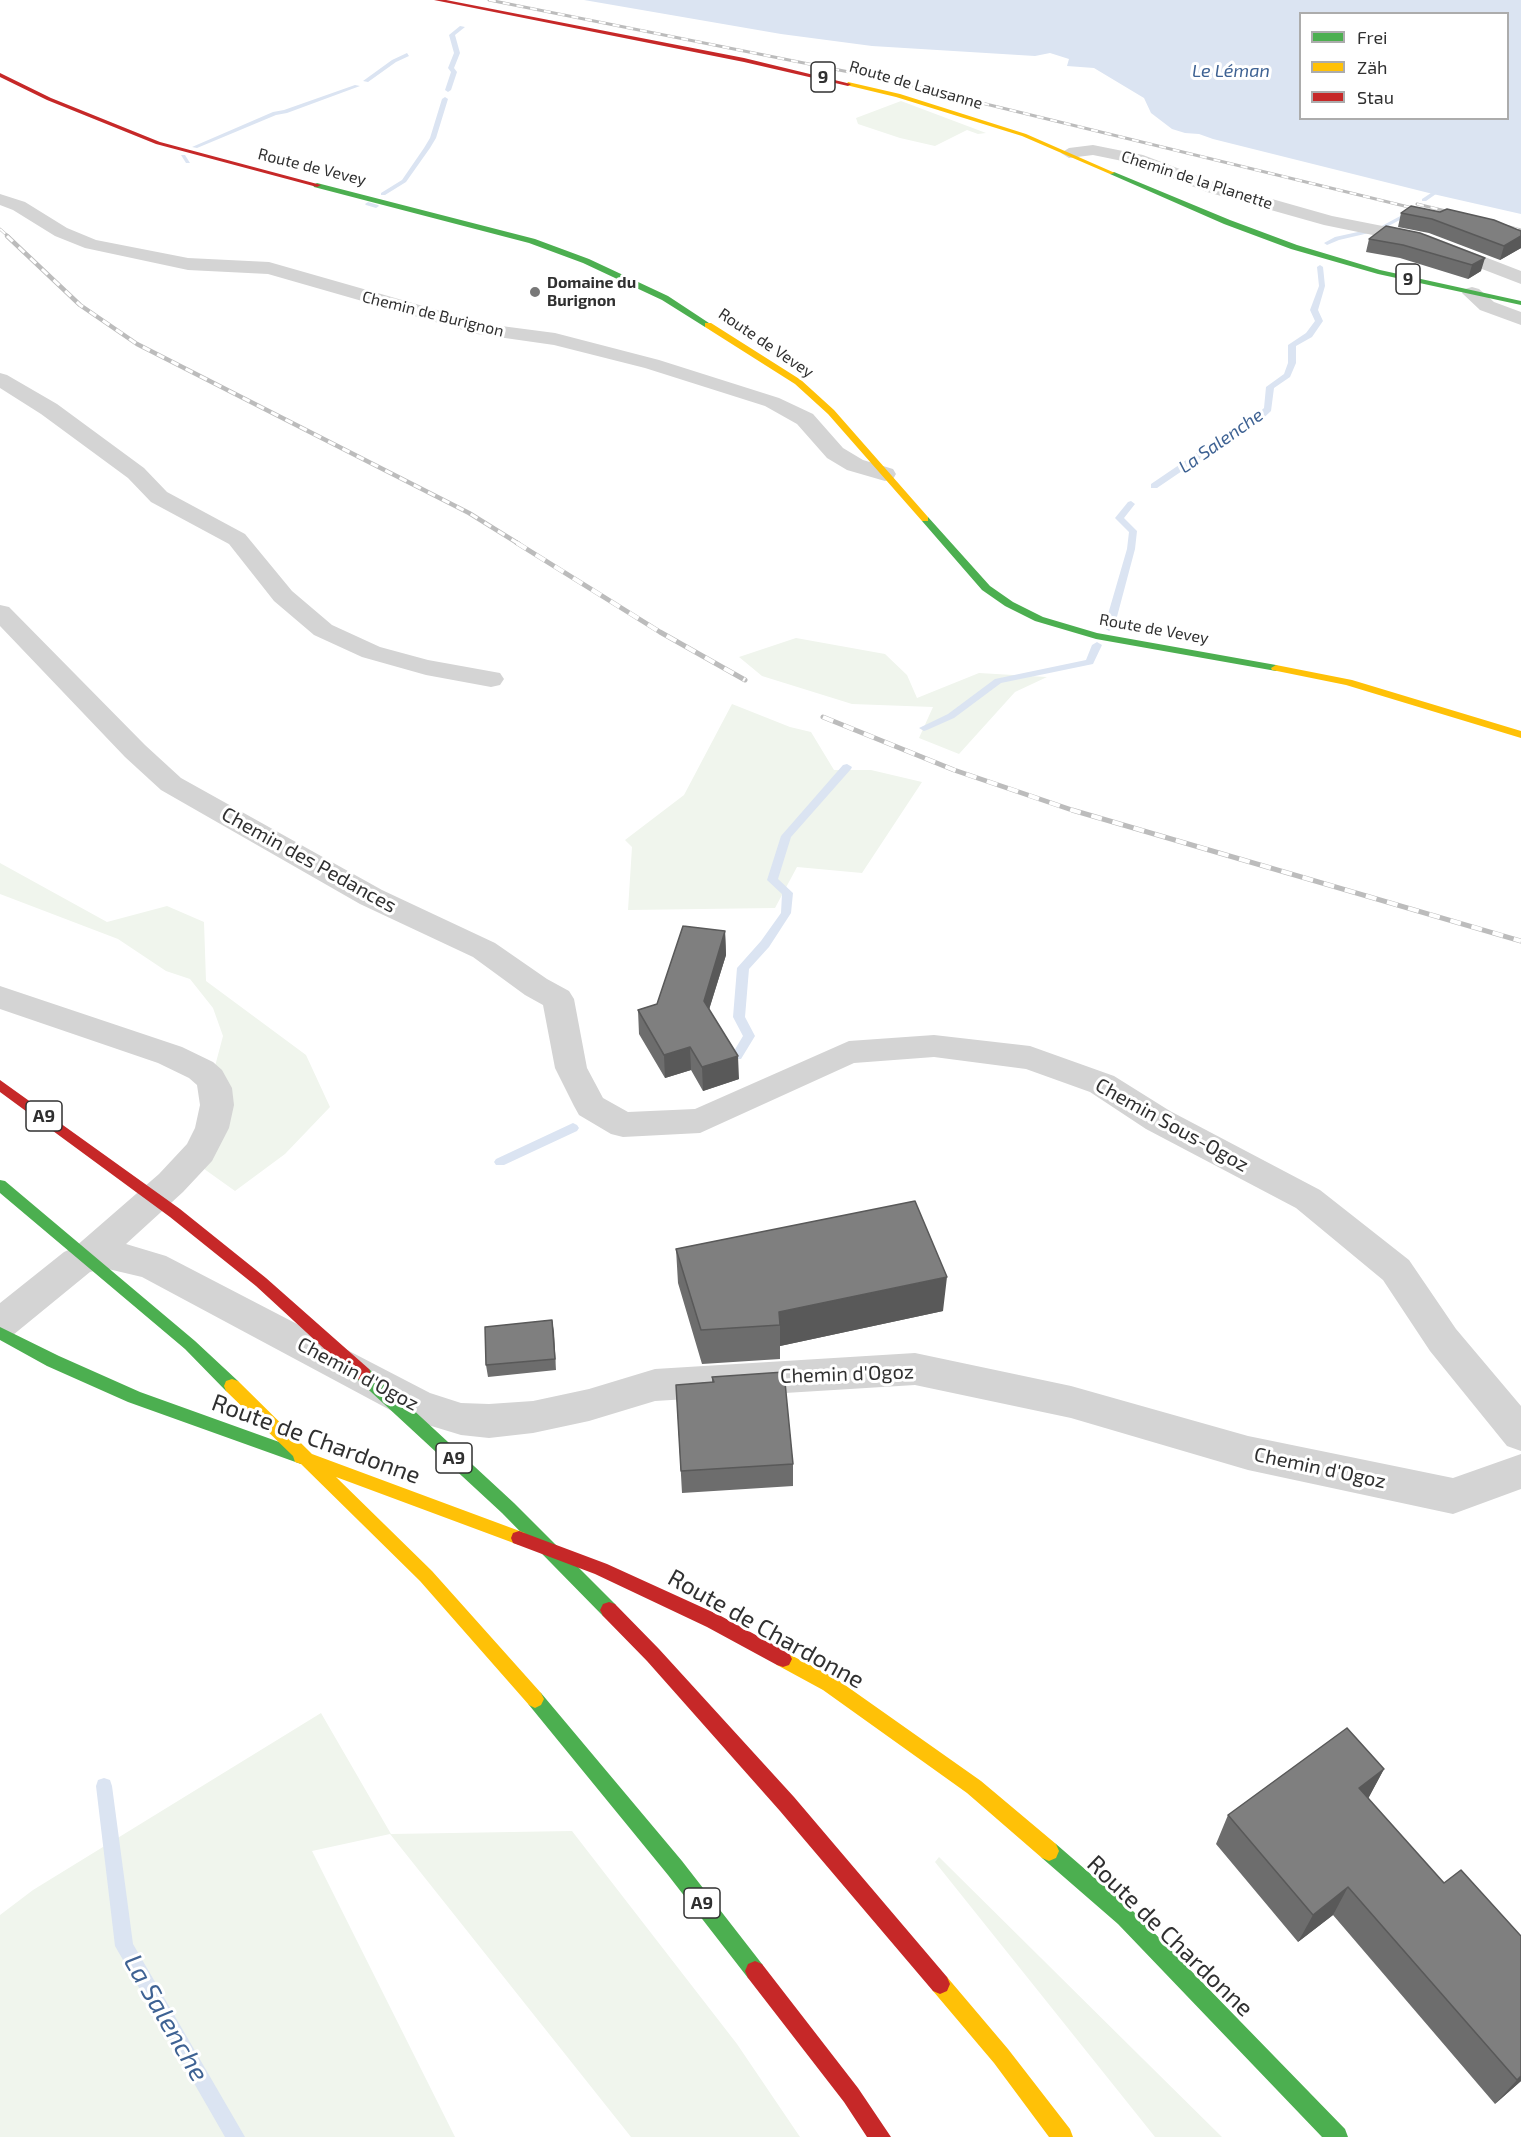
<!DOCTYPE html>
<html>
<head>
<meta charset="utf-8">
<style>
  body { margin:0 }
  #map { position:relative; width:1521px; height:2137px; overflow:hidden; background:#fff; font-family:"Exo 2",sans-serif }
  canvas { display:block }
  .legend { position:absolute; left:1299px; top:12px; width:210px; height:108px; box-sizing:border-box; background:#fff; border:2px solid #acacac; margin:0; padding:8px 10px; list-style:none; font-size:18px; color:#303030 }
  .legend li { display:flex; align-items:center; gap:12px; height:30px }
  .legend b { width:30px; border:2px solid #acacac }
</style>
</head>
<body>
<div id="map">
<canvas width="1521" height="2137"></canvas>
<ul class="legend">
<li><b style="height:8px;background:#4caf50"></b>Frei</li>
<li><b style="height:8px;background:#ffc107"></b>Zäh</li>
<li><b style="height:8px;background:#c62828"></b>Stau</li>
</ul>
</div>
<script>
const c = document.querySelector('canvas').getContext('2d');
c.lineJoin = 'round';
function fill(path, color) { c.fillStyle = color; c.fill(path, 'evenodd'); }
const toPath = rows => new Path2D(rows.map(r => 'M' + r).join(''));
function stroke(path, color, width, dash) { c.strokeStyle = color; c.lineWidth = width; c.lineCap = dash ? 'butt' : 'round'; c.setLineDash(dash || []); c.stroke(path); }
function label(font, color, halo, rows, align = 'center') {
  c.font = font + ' "Exo 2",sans-serif'; c.lineWidth = 6; c.setLineDash([]); c.textBaseline = 'middle'; c.strokeStyle = halo; c.fillStyle = color; for (const [text, x, y, turn = 0] of rows) {
    c.save(); c.translate(x, y); c.rotate((+turn || 0) * Math.PI / 180); c.textAlign = isNaN(turn) ? turn : align; if (halo) c.strokeText(text, 0, 0); c.fillText(text, 0, 0); c.restore();
  }
}
fill(toPath([
  [901,101,986,133,978,134,967,130,935,146,900,138,858,124,856,118],
  [796,638,885,654,907,675,917,698,979,673,1047,677,1015,692,959,754,919,738,933,707,852,704,762,676,739,657],
  [732,704,790,727,811,732,834,770,871,770,922,782,862,873,797,867,775,908,628,910,632,847,625,840,684,795],
  [0,863,107,922,167,906,204,922,206,981,306,1055,330,1107,285,1154,235,1191,200,1166,214,1070,223,1036,213,1008,190,979,166,971,118,939,0,894],
  [321,1713,391,1834,572,1831,737,2044,800,2137,631,2137,390,1834,312,1851,455,2137,0,2137,0,1915,33,1890],
  [939,1857,1142,2058,1222,2137,1155,2137,935,1862]
]), '#f0f5ed');
fill(toPath([
  [584,0,1521,0,1521,214,1433,194,1213,139,1199,134,1185,133,1172,129,1151,113,1144,98,1094,68,1067,66,1069,59,1050,53,1035,56,872,46,781,34],
  [1300,14,1508,14,1508,118,1300,118]
]), '#dbe4f2');
fill(toPath([
  [460,26,465,27,455,35,460,53,454,68,457,72,451,90,448,92,445,90,451,72,448,68,454,53,449,35,460,26],
  [407,53,409,56,396,62,368,82,363,81,392,60,407,53],
  [355,85,360,86,287,113,276,115,197,148,192,147,273,112,284,110,355,85],
  [445,97,448,99,436,138,430,148,406,182,385,195,381,195,381,193,402,180,424,148,430,138,442,99,445,97],
  [181,155,185,155,190,163,186,163,181,155],
  [1431,193,1436,194,1426,201,1422,201,1422,199,1431,193],
  [368,202,378,205,379,206,376,208,366,205,365,204,368,202],
  [1406,213,1411,214,1381,230,1376,229,1406,213],
  [1367,230,1370,232,1369,233,1339,240,1327,245,1324,243,1335,237,1367,230],
  [1320,265,1323,267,1325,286,1318,310,1323,321,1312,337,1296,346,1296,363,1290,377,1274,388,1271,411,1255,426,1232,437,1157,488,1151,488,1151,484,1226,433,1249,422,1264,408,1266,387,1284,374,1288,363,1288,345,1306,333,1315,321,1310,310,1319,286,1317,267,1320,265],
  [1131,501,1135,504,1124,518,1137,531,1135,549,1114,628,1109,631,1104,628,1127,549,1129,532,1115,518,1128,502,1131,501],
  [1097,642,1102,645,1093,664,1001,683,954,718,927,730,924,731,919,728,948,714,995,679,1086,660,1092,645,1097,642],
  [847,764,852,767,851,769,791,837,778,879,793,893,791,913,769,947,749,969,745,1017,755,1036,741,1059,733,1059,731,1056,743,1036,733,1017,737,968,761,941,781,913,782,894,767,880,781,836,843,765,847,764],
  [573,1123,577,1125,579,1128,577,1131,504,1165,496,1165,494,1162,496,1159,573,1123],
  [104,1778,110,1780,112,1786,133,1944,245,2137,225,2137,115,1946,96,1786,98,1780,104,1778]
]), '#dbe4f2');
fill(toPath([
  [1093,145,1143,155,1219,184,1332,216,1428,235,1521,271,1521,284,1417,244,1324,225,1207,192,1132,163,1093,155,1069,158,1061,153,1069,148,1093,145],
  [0,194,25,202,67,228,96,240,188,258,269,262,486,324,555,333,659,360,779,398,813,414,843,448,863,460,893,469,896,474,893,479,885,481,847,470,827,458,797,424,765,406,645,368,554,345,477,334,268,274,188,270,85,248,55,236,13,210,0,205,0,194],
  [1472,287,1479,289,1494,302,1521,312,1521,325,1480,310,1462,293,1465,289,1472,287],
  [0,373,7,375,57,404,144,468,167,492,245,534,292,591,332,625,380,647,428,660,500,673,504,679,500,685,491,687,426,675,362,657,314,635,274,601,229,544,151,502,128,478,41,414,0,388,0,373],
  [0,605,9,607,145,745,181,778,382,890,495,943,547,979,569,991,574,999,587,1068,603,1098,628,1112,695,1109,849,1041,934,1035,1030,1046,1114,1076,1170,1111,1320,1190,1409,1260,1456,1329,1521,1406,1521,1451,1507,1446,1430,1351,1383,1280,1296,1208,1146,1129,1090,1092,1026,1069,934,1057,854,1063,700,1133,623,1137,611,1134,579,1115,574,1106,555,1068,543,1005,525,995,473,957,360,904,161,790,125,757,0,626,0,605],
  [0,986,182,1047,213,1062,222,1070,232,1088,234,1105,229,1128,212,1161,183,1192,126,1244,166,1256,430,1393,461,1403,489,1404,533,1401,589,1389,655,1369,915,1353,1071,1386,1248,1436,1453,1478,1521,1454,1521,1489,1453,1514,1248,1470,1071,1418,915,1385,655,1401,589,1421,533,1433,489,1438,461,1435,405,1418,142,1277,104,1268,90,1272,13,1335,0,1339,0,1303,64,1252,75,1247,159,1174,187,1144,195,1128,200,1105,197,1085,189,1078,158,1063,0,1009,0,986]
]), '#d4d4d4');
fill(toPath([
  [1110,172,1114,172,1230,220,1297,245,1380,270,1521,301,1521,305,1378,274,1291,249,1224,224,1110,174,1110,172],
  [317,183,535,239,589,259,668,296,712,325,705,327,662,300,583,263,529,243,314,187,313,185,317,183],
  [922,517,928,517,990,586,1013,602,1043,617,1097,633,1276,665,1281,668,1276,671,1096,639,1035,621,1005,606,982,590,922,521,922,517],
  [0,1180,5,1181,195,1341,238,1381,240,1386,238,1391,232,1393,226,1391,185,1349,0,1193,0,1180],
  [0,1327,59,1356,140,1392,307,1452,309,1457,307,1462,301,1464,128,1402,47,1366,0,1340,0,1327],
  [363,1368,369,1369,514,1503,615,1604,618,1610,615,1616,609,1618,603,1616,502,1513,357,1379,355,1374,357,1369,363,1368],
  [535,1690,541,1693,682,1861,762,1964,765,1971,762,1978,755,1981,748,1978,668,1875,529,1705,526,1699,529,1693,535,1690],
  [1049,1841,1056,1844,1132,1910,1345,2129,1348,2137,1322,2137,1118,1924,1042,1858,1039,1851,1042,1844,1049,1841]
]), '#4caf50');
fill(toPath([
  [848,82,900,94,1026,134,1115,173,1110,174,1022,136,896,97,846,85,848,82],
  [705,323,711,323,801,380,834,410,928,517,928,521,922,521,828,414,795,384,705,327,705,323],
  [1276,665,1352,680,1521,731,1521,738,1346,685,1272,670,1271,668,1276,665],
  [232,1379,238,1381,312,1454,525,1533,527,1538,525,1543,519,1545,336,1477,432,1571,541,1693,544,1699,541,1705,535,1708,529,1705,420,1581,301,1464,295,1462,293,1456,226,1391,224,1386,226,1381,232,1379],
  [783,1651,835,1678,981,1781,1056,1844,1059,1851,1056,1858,1049,1861,1042,1858,967,1793,823,1690,777,1665,774,1659,777,1653,783,1651],
  [940,1974,947,1977,1008,2049,1070,2129,1073,2137,1049,2137,994,2063,933,1991,930,1984,933,1977,940,1974]
]), '#ffc107');
fill(toPath([
  [434,0,446,0,744,58,851,84,848,86,744,62,434,0],
  [0,73,51,98,160,142,321,185,317,187,156,144,47,100,0,77,0,73],
  [0,1080,180,1209,266,1278,369,1369,371,1374,369,1379,363,1380,357,1379,256,1286,170,1217,0,1092,0,1080],
  [519,1531,607,1564,719,1615,789,1653,792,1659,789,1665,783,1667,777,1665,707,1627,595,1574,513,1543,511,1538,513,1533,519,1531],
  [609,1602,615,1604,659,1649,794,1797,947,1977,950,1984,947,1991,940,1994,933,1991,780,1811,647,1661,603,1616,600,1610,603,1604,609,1602],
  [755,1961,762,1964,858,2088,891,2137,867,2137,844,2102,748,1978,745,1971,748,1964,755,1961]
]), '#c62828');
const railFar2 = toPath([
  [489,0,879,78,1425,211],
  [1417,204,1458,214],
  [1498,224,1521,230],
  [0,229,9,237]
]);
const railFar1 = toPath([
  [7,236,80,305,137,344,469,513,519,544]
]);
const rail = toPath([
  [517,543,660,632,745,680],
  [823,717,954,770,1072,810,1521,941]
]);
stroke(railFar2, '#bcbcbc', 3);
stroke(railFar1, '#bcbcbc', 4.5);
stroke(rail, '#bcbcbc', 5);
stroke(railFar2, '#fff', 2, [7]);
stroke(railFar1, '#fff', 3, [8]);
stroke(rail, '#fff', 4, [11]);
fill(toPath([
  [1401,213,1521,231,1521,248,1500,260,1429,233,1398,227],
  [1420,233,1481,271,1468,279,1400,258,1366,252,1369,239],
  [725,931,726,955,709,1010,739,1079,703,1091,691,1070,665,1078,639,1034,638,1010,657,1004],
  [676,1249,943,1311,780,1346,780,1359,702,1364,678,1283],
  [552,1320,556,1370,488,1377,486,1365],
  [712,1377,793,1464,793,1486,682,1493,676,1385,712,1382],
  [1384,1769,1368,1798,1521,2081,1495,2104,1333,1915,1298,1942,1216,1844,1228,1815]
]), '#6d6d6d');
fill(toPath([
  [1521,236,1521,248,1500,260,1504,246],
  [1485,258,1481,271,1468,279,1472,265],
  [725,931,726,955,704,1025,704,1001],
  [690,1047,691,1070,665,1078,664,1055],
  [738,1056,739,1079,703,1091,702,1067],
  [947,1277,943,1311,780,1346,780,1325,779,1312],
  [552,1320,554,1332,556,1370,555,1359],
  [1384,1769,1368,1799,1359,1788],
  [1348,1887,1333,1915,1298,1942,1313,1915],
  [1521,2076,1521,2081,1495,2104,1517,2080]
]), '#595959');
const building = toPath([
  [1411,206,1440,212,1447,209,1494,220,1521,231,1521,236,1504,246,1432,219,1401,213,1411,206],
  [1386,226,1420,233,1485,258,1472,265,1403,245,1369,239,1386,226],
  [683,926,725,931,704,1001,738,1056,702,1067,690,1047,664,1055,638,1010,657,1004,683,926],
  [915,1201,947,1277,779,1312,780,1325,701,1330,676,1249,915,1201],
  [552,1320,555,1359,486,1365,485,1327,552,1320],
  [784,1372,793,1464,681,1471,676,1385,714,1382,712,1377,784,1372],
  [1347,1728,1384,1769,1359,1788,1444,1883,1461,1870,1521,1936,1521,2076,1517,2080,1348,1887,1313,1915,1228,1815,1347,1728]
]);
fill(building, '#7f7f7f');
stroke(building, '#595959', 1.5);
for (const [x, y, r, color] of [
  [535,292,6,"#787878"]
]) { const dot = new Path2D(); dot.arc(x, y, r, 0, 2 * Math.PI); c.fillStyle = color; c.fill(dot); stroke(dot, '#fff', 2); }
label('16px', '#303030', '#fff', [
  ["Route de Lausanne",916,85,16],
  ["Route de Vevey",312,167,14],
  ["Chemin de la Planette",1197,180,18],
  ["Chemin de Burignon",433,314,14],
  ["Route de Vevey",766,343,34],
  ["Route de Vevey",1154,629,10]
]);
label('bold 16px', '#303030', '#fff', [
  ["Domaine du",547,283],
  ["Burignon",547,301]
], 'left');
label('italic 18px', '#3e6293', '#fff', [
  ["Le Léman",1231,71],
  ["La Salenche",1221,441,-35]
]);
for (const [x, y, w] of [
  [823,77,24],
  [1408,279,24],
  [44,1116,36],
  [454,1458,36],
  [702,1903,36]
]) { const box = new Path2D(); box.roundRect(x - w / 2, y - 15, w, 30, 4.5); c.fillStyle = '#fff'; c.fill(box); stroke(box, '#303030', 1.5); }
label('bold 18px', '#303030', null, [
  ["9",823,77],
  ["9",1408,279],
  ["A9",44,1116],
  ["A9",454,1458],
  ["A9",702,1903]
]);
label('20px', '#303030', '#fff', [
  ["Chemin des Pedances",309,860,29],
  ["Chemin Sous-Ogoz",1172,1125,29],
  ["Chemin d'Ogoz",358,1374,28],
  ["Chemin d'Ogoz",847,1374,-2],
  ["Chemin d'Ogoz",1320,1468,12]
]);
label('24px', '#303030', '#fff', [
  ["Route de Chardonne",316,1439,20],
  ["Route de Chardonne",766,1629,29],
  ["Route de Chardonne",1170,1936,44]
]);
label('italic 26px', '#3e6293', '#fff', [
  ["La Salenche",166,2018,60]
]);
</script>
</body>
</html>
